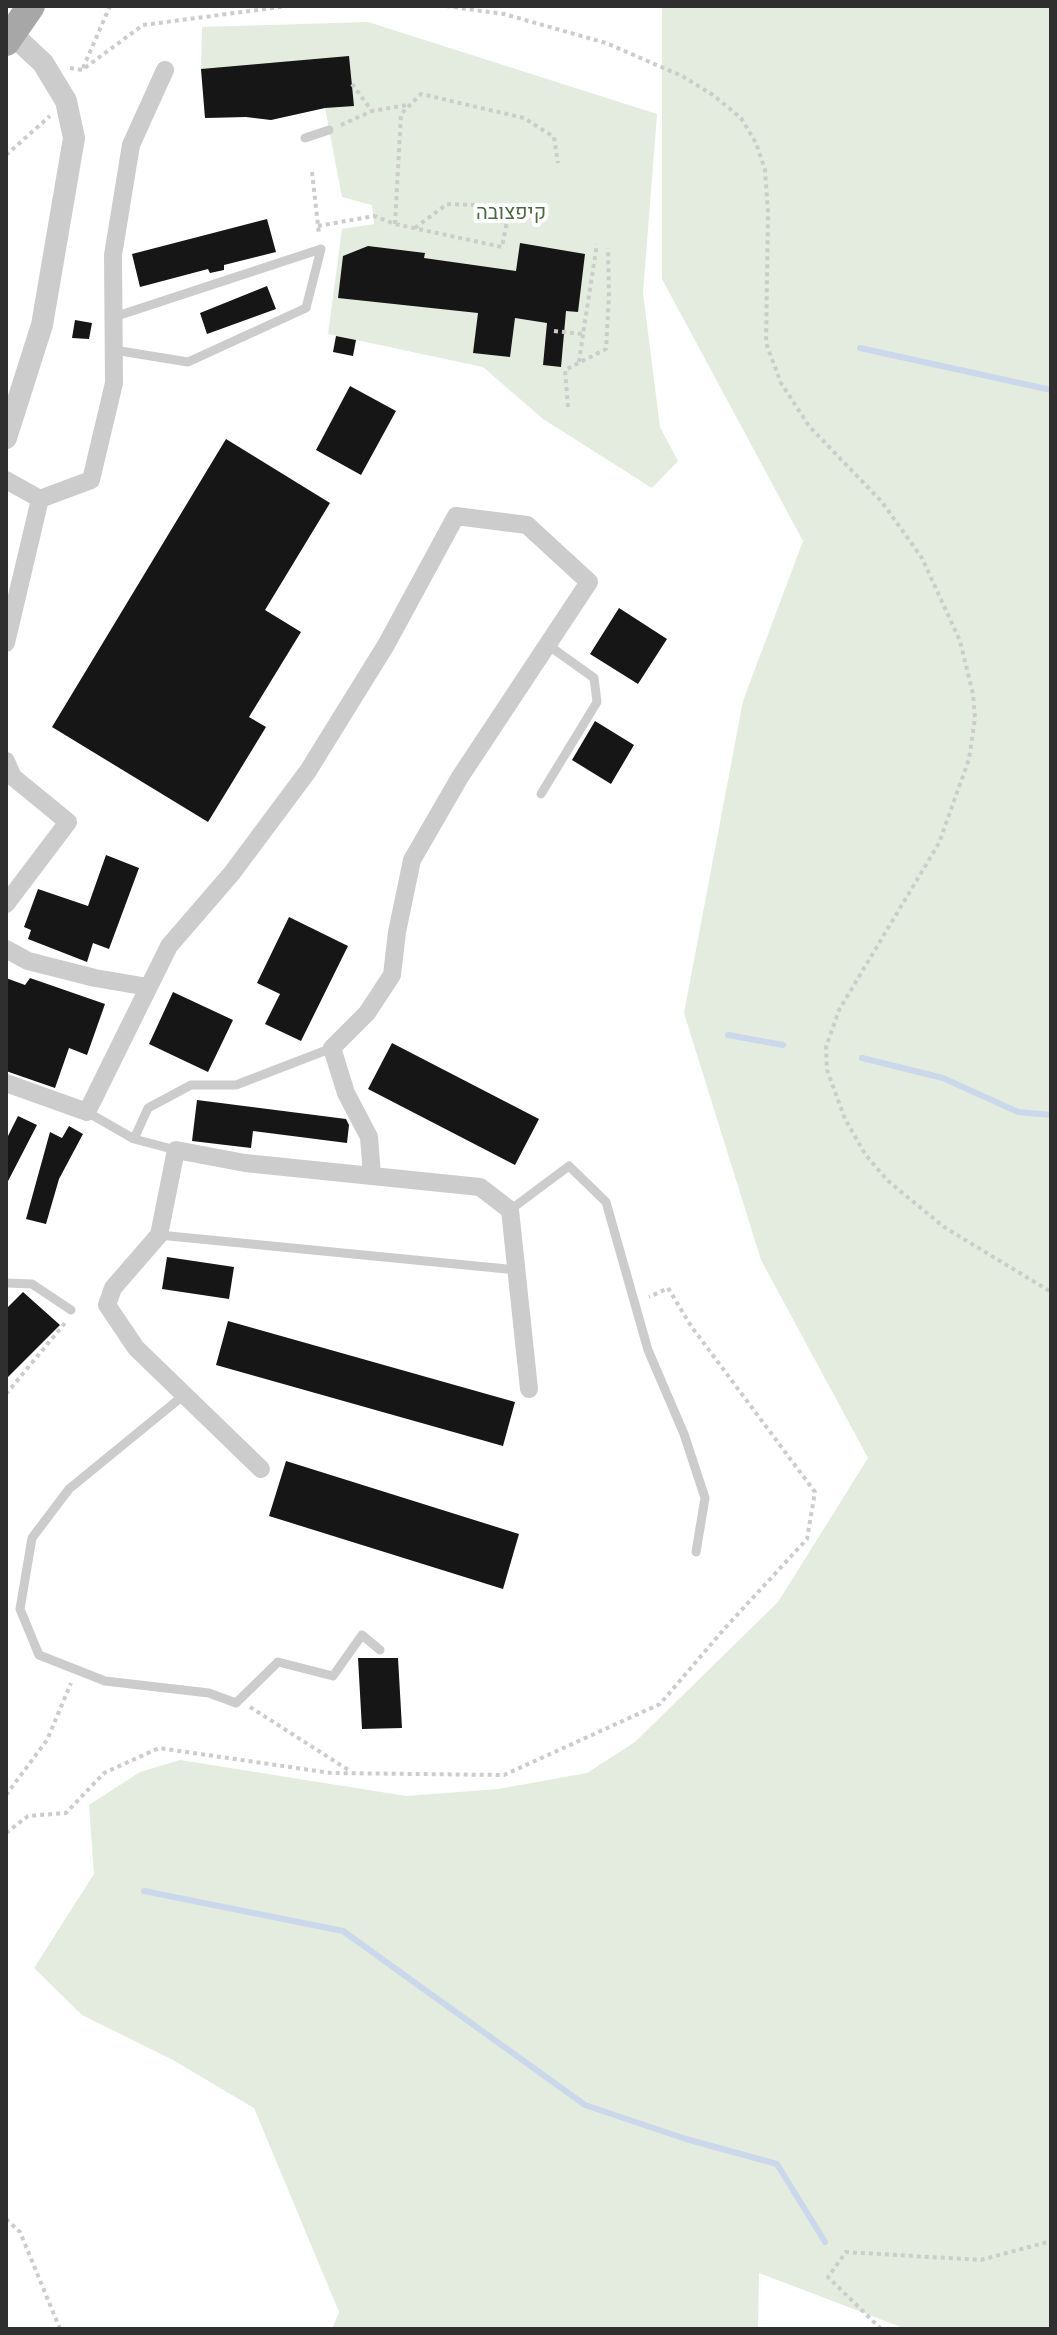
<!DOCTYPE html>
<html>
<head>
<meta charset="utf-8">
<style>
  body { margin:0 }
  #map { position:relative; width:1057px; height:2335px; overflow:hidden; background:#fff; font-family:"Fira Sans Condensed",sans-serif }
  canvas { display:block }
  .frame { position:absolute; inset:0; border:8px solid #2f2f2f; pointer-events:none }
</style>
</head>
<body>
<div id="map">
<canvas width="1057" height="2335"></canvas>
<div class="frame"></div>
</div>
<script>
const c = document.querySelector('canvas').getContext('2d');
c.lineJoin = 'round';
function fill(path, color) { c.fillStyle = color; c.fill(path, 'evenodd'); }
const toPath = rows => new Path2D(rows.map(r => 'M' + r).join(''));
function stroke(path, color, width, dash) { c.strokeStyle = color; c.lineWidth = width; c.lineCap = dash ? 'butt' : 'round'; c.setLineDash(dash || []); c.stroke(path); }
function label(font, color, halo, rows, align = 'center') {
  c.font = font + ' "Fira Sans Condensed",Heebo,sans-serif'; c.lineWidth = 8; c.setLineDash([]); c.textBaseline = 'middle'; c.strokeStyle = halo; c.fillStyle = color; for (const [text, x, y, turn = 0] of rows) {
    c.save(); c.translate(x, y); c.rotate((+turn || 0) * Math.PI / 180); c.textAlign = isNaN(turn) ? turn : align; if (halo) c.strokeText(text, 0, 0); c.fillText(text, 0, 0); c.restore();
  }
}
fill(toPath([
  [662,6,1051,6,1051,2329,906,2329,759,2273,758,2329,332,2329,339,2312,254,2108,173,2060,82,2015,34,1968,94,1874,89,1805,140,1772,180,1760,406,1796,498,1789,587,1773,635,1742,778,1602,868,1458,761,1260,684,1013,743,701,803,541,662,279],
  [368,22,657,114,643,293,660,427,678,461,652,488,543,419,483,367,328,334,342,229,374,224,372,205,342,197,325,108,271,120,246,117,205,118,201,69,202,27]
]), '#e3ecde');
stroke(toPath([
  [860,348,1051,390],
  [728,1035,783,1045],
  [862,1058,943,1078,1018,1112,1051,1115],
  [144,1891,343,1931,585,2105,686,2139,777,2164,825,2242]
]), '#cbd8eb', 6);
fill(toPath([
  [349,56,354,106,325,108,271,120,246,117,205,118,201,69],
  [267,219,276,252,224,265,224,270,210,273,208,269,140,287,132,254],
  [520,243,585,254,578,312,566,311,561,367,543,365,547,323,515,318,510,357,473,353,478,313,338,298,343,256,368,246,425,253,424,258,516,271],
  [267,286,276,309,207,334,200,313],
  [75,320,92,323,89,339,72,338],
  [336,336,356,340,353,356,333,352],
  [350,386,396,411,361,475,316,450],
  [226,439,330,503,265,610,301,632,249,717,266,727,208,822,52,727],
  [619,608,667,639,638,684,590,654],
  [595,721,634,745,611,784,572,760],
  [106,855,139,868,109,949,93,943,87,962,28,939,31,930,24,927,38,889,88,906],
  [289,917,348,946,301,1041,265,1024,280,994,257,983],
  [6,978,25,985,30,978,105,1004,87,1055,69,1048,55,1088,6,1071],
  [173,992,233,1020,208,1072,149,1044],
  [392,1043,539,1119,515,1165,368,1089],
  [197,1100,346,1119,349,1125,347,1143,253,1131,251,1148,192,1141],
  [18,1116,37,1125,6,1185,6,1140],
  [69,1126,83,1134,59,1179,46,1224,26,1219,50,1132,62,1138],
  [167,1257,234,1267,229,1299,162,1289],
  [23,1292,60,1325,6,1379,6,1309],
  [228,1321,515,1402,503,1446,216,1365],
  [286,1461,519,1534,503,1589,269,1516],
  [358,1658,398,1658,402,1728,362,1729]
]), '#161616');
stroke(toPath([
  [446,6,504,14,606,43,682,76,713,95,741,118,756,143,765,170,768,212,766,343,781,383,809,426,882,502,922,558,960,641,973,694,975,718,969,759,939,843,839,1010,826,1047,827,1070,845,1119,865,1154,888,1181,944,1227,1051,1292],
  [70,68,82,70,143,25,288,6],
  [83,68,110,6],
  [352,84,372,111,407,105],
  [341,125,372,111],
  [6,155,50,116],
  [312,172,319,234],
  [395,224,401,114,421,94,524,118,554,137,558,163],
  [318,226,374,216,395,224,502,247,510,206],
  [415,228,447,204,533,207],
  [554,331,583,334,597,244],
  [579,362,583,334],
  [568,407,565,370,606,349,609,294,608,248],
  [6,1394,65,1323],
  [250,1707,350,1771],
  [6,1795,47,1740,71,1683],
  [6,1833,28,1816,66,1813,104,1773,159,1748,331,1773,504,1775,660,1704,725,1628,807,1539,815,1492,691,1326,668,1288,649,1297],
  [6,2219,20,2232,60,2329],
  [881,2329,828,2277,846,2252,981,2260,1051,2241]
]), '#ccc', 4, [4, 4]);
stroke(toPath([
  [305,138,329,130],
  [114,317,321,249],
  [114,350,188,362,306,308,321,249],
  [541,794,597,702,594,678,548,645],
  [87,1112,134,1139,176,1150],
  [134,1139,148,1108,191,1085,236,1085,332,1048],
  [510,1210,569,1166,606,1202,648,1350,684,1434,705,1498,696,1552],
  [159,1235,517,1270],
  [6,1283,32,1284,71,1310],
  [184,1395,69,1489,32,1538,20,1609,39,1655,105,1681,209,1693,236,1703,278,1662,333,1676,362,1635,380,1650]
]), '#ccc', 9);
stroke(toPath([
  [6,480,40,499],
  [6,643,40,499,91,480,114,383,113,255,131,145,165,70],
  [6,761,13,777,68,822,6,904],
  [6,949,28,961,95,978,148,987],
  [6,1083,87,1112,169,946,232,873,308,771,386,645,456,516,527,525,589,582,460,777,412,860,397,932,392,975,367,1013,332,1048,346,1093,369,1137,372,1175],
  [261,1469,136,1348,107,1305,113,1288,159,1235,176,1150,245,1163,480,1187,510,1210,529,1389]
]), '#ccc', 18);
stroke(toPath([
  [6,438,42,325,74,138,66,101,43,63,13,35]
]), '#ccc', 22);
stroke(toPath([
  [6,42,31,6]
]), '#a7a7a7', 28);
label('20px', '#4a6a3e', '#fff', [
  ["קיפצובה",511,213]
]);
</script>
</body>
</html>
